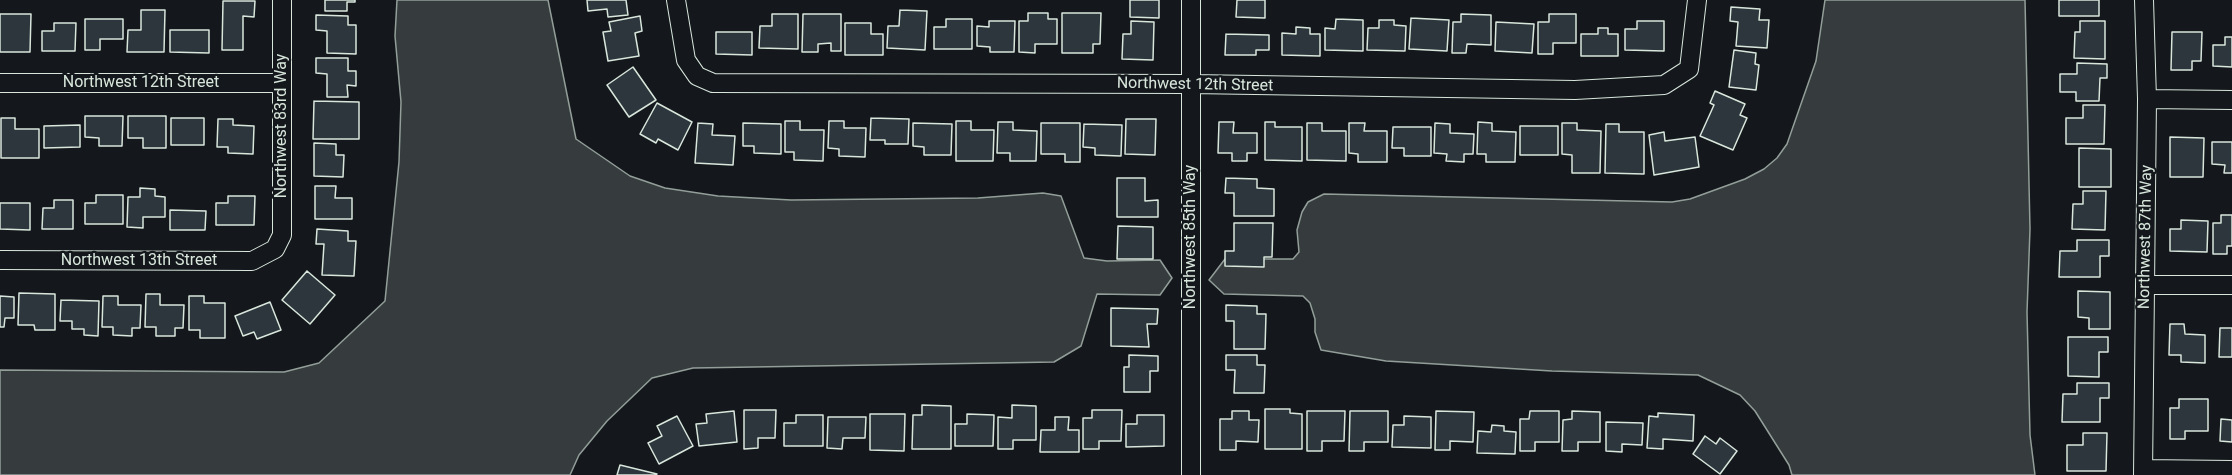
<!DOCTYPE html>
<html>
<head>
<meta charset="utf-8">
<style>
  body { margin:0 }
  canvas { display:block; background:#14181c }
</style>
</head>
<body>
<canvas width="2232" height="475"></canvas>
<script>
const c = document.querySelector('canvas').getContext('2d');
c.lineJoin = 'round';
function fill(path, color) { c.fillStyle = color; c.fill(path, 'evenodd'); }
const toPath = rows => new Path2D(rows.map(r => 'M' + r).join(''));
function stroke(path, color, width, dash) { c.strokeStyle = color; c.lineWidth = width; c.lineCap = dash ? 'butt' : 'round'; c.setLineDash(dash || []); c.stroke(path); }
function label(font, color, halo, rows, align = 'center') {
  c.font = font + ' Roboto,sans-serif'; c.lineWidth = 4.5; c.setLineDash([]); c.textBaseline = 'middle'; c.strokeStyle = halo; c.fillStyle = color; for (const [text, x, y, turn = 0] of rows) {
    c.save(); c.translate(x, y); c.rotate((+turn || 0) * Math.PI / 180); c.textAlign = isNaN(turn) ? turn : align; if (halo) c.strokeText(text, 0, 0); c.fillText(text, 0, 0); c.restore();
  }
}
const water = toPath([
  [397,0,548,0,576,139,630,176,665,188,718,196,791,200,978,198,1043,193,1061,196,1084,258,1107,261,1160,260,1172,278,1160,295,1097,294,1081,346,1054,362,693,368,652,378,607,421,579,455,570,475,0,475,0,370,284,372,319,363,385,301,399,162,401,102,395,36,397,0],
  [1825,0,2025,0,2030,229,2027,312,2030,435,2035,475,1792,475,1789,465,1755,411,1740,395,1698,375,1552,371,1386,361,1321,350,1315,332,1315,319,1310,303,1303,296,1224,294,1209,280,1225,259,1293,259,1299,252,1297,230,1302,212,1308,202,1324,194,1672,202,1690,199,1745,179,1764,169,1777,158,1787,144,1816,61,1825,0]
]);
fill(water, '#363b3e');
stroke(water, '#939e99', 1.5);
const building = toPath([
  [325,0,355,0,355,2,347,2,347,11,325,11,325,0],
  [587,0,626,0,628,15,608,17,607,9,588,11,587,0],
  [1130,0,1159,0,1159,18,1130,17,1130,0],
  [1237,0,1265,0,1265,18,1236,17,1237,0],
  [2059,0,2099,0,2099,16,2059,16,2059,0],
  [223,1,255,1,254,17,243,16,243,50,222,50,223,1],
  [1731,7,1760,9,1759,20,1769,20,1767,48,1736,46,1738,22,1730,21,1731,7],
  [141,10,165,10,164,52,127,52,128,30,141,30,141,10],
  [900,10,927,11,925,50,887,48,888,26,899,26,900,10],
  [1028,13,1048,13,1048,19,1057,19,1057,44,1035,44,1035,53,1019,52,1019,21,1028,21,1028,13],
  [1062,13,1101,13,1100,44,1093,44,1093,53,1062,53,1062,13],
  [0,14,31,14,30,52,0,52,0,14],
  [772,14,798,14,798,49,759,48,760,26,772,26,772,14],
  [803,14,841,14,841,51,831,51,831,43,818,44,818,52,802,52,803,14],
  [1461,14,1491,15,1491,45,1467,44,1466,53,1452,53,1453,22,1461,22,1461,14],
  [1549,14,1576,14,1576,43,1553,43,1553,54,1538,54,1538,22,1549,22,1549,14],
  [316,15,348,16,348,25,356,25,356,54,327,53,327,31,316,30,316,15],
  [640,16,642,31,635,33,639,56,608,61,603,32,611,31,609,22,640,16],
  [1411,18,1449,20,1447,51,1409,49,1411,18],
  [85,19,123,19,123,39,100,39,100,50,85,50,85,19],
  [946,19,972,19,972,49,934,49,934,27,946,27,946,19],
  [1336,19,1363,20,1363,51,1325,50,1325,28,1335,29,1336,19],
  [1379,20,1394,20,1394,25,1406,26,1405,51,1367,50,1368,28,1379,28,1379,20],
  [989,21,1015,21,1014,52,990,52,990,47,977,46,977,26,989,27,989,21],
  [1131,21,1154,22,1153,60,1122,59,1123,34,1131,34,1131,21],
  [1637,21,1664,21,1664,51,1625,50,1625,29,1637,29,1637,21],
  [2080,21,2105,21,2105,59,2074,58,2075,32,2080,32,2080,21],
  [1496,22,1534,24,1532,53,1495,51,1496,22],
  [54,23,76,23,75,51,42,51,42,31,54,31,54,23],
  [845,23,871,23,871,34,883,34,883,55,845,55,845,23],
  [1296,27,1310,28,1310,34,1320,34,1320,56,1282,55,1282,33,1296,34,1296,27],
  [1598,28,1608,28,1608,34,1618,34,1618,56,1581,56,1581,34,1598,34,1598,28],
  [170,30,209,30,209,53,170,52,170,30],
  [716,32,752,32,752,55,716,54,716,32],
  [2172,32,2202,32,2201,61,2192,61,2192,70,2171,70,2172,32],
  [1226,34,1269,35,1269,50,1256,50,1256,55,1225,55,1226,34],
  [2225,37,2232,37,2232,67,2213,66,2213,45,2225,45,2225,37],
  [1734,50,1756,53,1755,64,1759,65,1756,90,1729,87,1734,50],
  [316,58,348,58,348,71,356,71,356,86,347,85,348,97,327,97,327,74,316,73,316,58],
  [2077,63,2107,64,2107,78,2100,78,2099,101,2076,101,2076,92,2060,92,2060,74,2077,74,2077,63],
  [633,67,656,100,629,117,607,85,633,67],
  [1715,91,1745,104,1740,115,1747,118,1733,150,1700,136,1714,105,1710,103,1715,91],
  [314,101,359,102,359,139,313,139,314,101],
  [657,103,692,122,678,150,658,139,656,143,640,134,657,103],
  [2083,105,2105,105,2104,144,2066,144,2066,118,2083,118,2083,105],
  [85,116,123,116,122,146,99,146,99,138,85,137,85,116],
  [128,116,166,116,166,148,143,148,143,138,128,138,128,116],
  [1,118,15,118,15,129,39,129,39,158,1,158,1,118],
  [171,118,204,118,204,145,171,145,171,118],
  [871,118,909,119,908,144,885,144,885,140,870,140,871,118],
  [218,119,233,119,233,125,254,126,253,154,228,153,228,147,217,147,218,119],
  [1126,119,1156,119,1155,155,1125,154,1126,119],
  [785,121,800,121,800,130,824,130,823,161,794,160,794,152,785,152,785,121],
  [829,121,844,121,844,128,866,128,865,157,839,156,839,149,828,148,829,121],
  [956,121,971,121,971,130,994,130,993,161,956,161,956,121],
  [998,122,1013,122,1013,130,1037,131,1036,161,1010,161,1010,153,997,153,998,122],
  [1219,122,1234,122,1233,133,1257,133,1257,153,1247,153,1247,161,1232,161,1232,153,1218,153,1219,122],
  [1265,122,1275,122,1275,127,1302,127,1302,161,1265,160,1265,122],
  [1478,122,1492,123,1492,131,1516,132,1515,162,1486,162,1486,154,1477,154,1478,122],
  [698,123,713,124,712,135,735,136,733,165,695,163,698,123],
  [743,123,781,124,781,154,754,153,754,146,743,146,743,123],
  [913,123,952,124,951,155,924,155,924,147,913,146,913,123],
  [1041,123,1080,123,1080,162,1065,162,1065,154,1041,154,1041,123],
  [1307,123,1322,123,1322,131,1346,131,1346,161,1307,160,1307,123],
  [1349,123,1365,123,1364,131,1387,131,1387,162,1358,162,1358,154,1349,153,1349,123],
  [1435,123,1450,124,1450,133,1474,134,1473,154,1464,154,1464,162,1446,161,1447,154,1434,153,1435,123],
  [1562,123,1577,123,1577,130,1601,131,1600,173,1572,173,1572,155,1562,154,1562,123],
  [1084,124,1122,125,1121,156,1095,155,1095,148,1083,147,1084,124],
  [1606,124,1619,124,1619,132,1644,132,1644,174,1605,173,1606,124],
  [80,125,80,147,44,148,44,126,80,125],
  [1520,126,1558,126,1558,155,1520,155,1520,126],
  [1393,127,1431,127,1431,156,1404,156,1404,148,1392,148,1393,127],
  [1664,132,1665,141,1695,137,1699,167,1654,175,1649,135,1664,132],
  [2170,137,2204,138,2203,177,2170,177,2170,137],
  [2212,142,2232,142,2232,173,2224,173,2225,165,2212,164,2212,142],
  [314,143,336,144,336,155,344,155,343,177,314,176,314,143],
  [2079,148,2111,149,2111,187,2079,187,2079,148],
  [1117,178,1145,178,1145,201,1158,200,1158,217,1117,217,1117,178],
  [1226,178,1257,179,1257,188,1274,189,1274,216,1234,216,1234,193,1225,193,1226,178],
  [315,186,336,186,335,198,352,198,352,219,315,219,315,186],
  [140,188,155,189,155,196,165,197,165,217,143,217,143,228,127,227,128,197,140,197,140,188],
  [2083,191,2106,191,2105,230,2072,229,2073,204,2083,204,2083,191],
  [96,195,123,195,123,224,85,224,85,203,96,203,96,195],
  [228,196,255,196,254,225,216,225,216,203,228,203,228,196],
  [54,200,73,200,73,229,42,229,43,208,54,208,54,200],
  [0,203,30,203,30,230,0,229,0,203],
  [170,210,206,211,205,230,170,230,170,210],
  [2221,215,2232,215,2232,246,2227,246,2227,254,2213,254,2213,223,2221,223,2221,215],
  [2181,220,2208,221,2207,252,2170,251,2170,229,2181,229,2181,220],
  [1234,223,1273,223,1272,257,1264,257,1264,267,1225,266,1225,251,1234,251,1234,223],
  [1118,226,1153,227,1153,259,1117,259,1118,226],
  [317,229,348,231,348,241,356,241,354,276,322,275,324,244,316,244,317,229],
  [2077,240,2109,240,2109,256,2100,256,2100,277,2059,277,2060,251,2077,251,2077,240],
  [307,271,335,295,310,324,282,300,307,271],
  [2078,291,2110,292,2110,329,2089,329,2089,318,2078,317,2078,291],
  [19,293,55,294,55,330,35,330,34,325,18,325,19,293],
  [146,294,160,294,160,305,184,305,183,328,175,328,175,336,156,336,156,327,145,327,146,294],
  [0,296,14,297,14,318,5,318,4,327,0,327,0,296],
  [103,296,118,296,118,305,141,305,140,328,132,328,132,336,113,335,113,327,102,327,103,296],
  [189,296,204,296,204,303,225,303,225,338,200,338,200,330,189,330,189,296],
  [61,300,99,301,98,336,84,335,84,329,72,329,72,321,60,321,61,300],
  [270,302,281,330,257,339,254,332,243,336,235,316,270,302],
  [1226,305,1257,306,1257,314,1266,314,1265,349,1234,349,1234,321,1226,321,1226,305],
  [1111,308,1158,309,1157,324,1147,324,1149,347,1111,346,1111,308],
  [2170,324,2184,324,2185,334,2205,335,2205,363,2181,362,2181,355,2169,355,2170,324],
  [2220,328,2232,328,2232,357,2219,357,2220,328],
  [2068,337,2108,337,2108,352,2099,352,2099,377,2068,376,2068,337],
  [1129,355,1158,356,1158,371,1150,371,1150,392,1124,392,1124,367,1129,367,1129,355],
  [1226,355,1257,355,1257,365,1265,365,1264,393,1234,393,1235,370,1226,370,1226,355],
  [2077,383,2109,383,2109,398,2100,398,2100,422,2062,422,2063,394,2077,394,2077,383],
  [2179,399,2208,399,2208,431,2185,431,2185,439,2170,439,2170,408,2179,408,2179,399],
  [922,405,951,406,951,449,912,449,913,415,922,415,922,405],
  [1012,405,1036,406,1036,440,1013,440,1013,449,998,449,998,417,1012,418,1012,405],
  [1265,409,1290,409,1290,413,1302,414,1302,449,1265,449,1265,409],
  [744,410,776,410,775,438,758,438,758,448,744,449,744,410],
  [1092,410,1122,410,1121,441,1099,441,1099,449,1083,449,1083,418,1092,418,1092,410],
  [734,411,737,442,699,446,696,424,707,423,706,414,734,411],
  [1232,411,1249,411,1249,420,1259,420,1258,442,1236,441,1236,450,1220,450,1220,419,1232,419,1232,411],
  [1307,411,1345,411,1344,441,1322,441,1322,451,1307,451,1307,411],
  [1350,411,1388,411,1388,442,1364,442,1364,451,1349,451,1350,411],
  [1436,411,1474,412,1473,442,1450,441,1450,450,1435,450,1436,411],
  [1530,411,1559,411,1559,442,1535,442,1535,451,1520,451,1520,419,1529,419,1530,411],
  [1572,411,1600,412,1600,442,1578,442,1578,451,1562,451,1563,420,1572,419,1572,411],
  [1658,413,1694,415,1693,441,1663,439,1663,449,1647,448,1649,416,1658,417,1658,413],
  [870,414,905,414,904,451,870,450,870,414],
  [967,414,994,415,993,446,955,446,955,424,967,424,967,414],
  [796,415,823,415,823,446,784,446,784,423,796,423,796,415],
  [1137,415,1164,415,1164,446,1126,447,1126,424,1137,424,1137,415],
  [677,416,693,446,659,464,648,443,662,436,657,426,677,416],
  [1404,416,1431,417,1431,448,1392,447,1393,425,1404,425,1404,416],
  [828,417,866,417,865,438,843,438,842,449,827,448,828,417],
  [1055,417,1069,417,1068,430,1079,430,1079,452,1040,452,1041,430,1055,430,1055,417],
  [2221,419,2232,420,2232,442,2220,441,2221,419],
  [1606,422,1643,423,1642,445,1622,444,1622,452,1606,451,1606,422],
  [1492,425,1504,426,1504,431,1516,432,1515,454,1477,453,1478,431,1491,432,1492,425],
  [2083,433,2107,433,2106,471,2067,471,2067,445,2083,445,2083,433],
  [1705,436,1716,444,1720,438,1737,451,1720,474,1693,454,1705,436],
  [620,465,657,474,656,475,617,475,620,465]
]);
fill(building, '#2c363c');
stroke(building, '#d8e6dc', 1.5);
const minor = toPath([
  [676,0,686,60,697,76,713,83,1191,84,1575,90,1664,85,1689,69,1697,0],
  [0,83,282,83],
  [2147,99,2232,100],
  [0,260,252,261,275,249,282,235,282,0],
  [2145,285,2232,285],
  [2143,469,2232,470],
  [1191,475,1191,0],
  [2143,475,2147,99,2144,0]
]);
stroke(minor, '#d8e6dc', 20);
stroke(minor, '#14181c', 18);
label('16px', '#d8e6dc', '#14181c', [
  ["Northwest 12th Street",141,83],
  ["Northwest 12th Street",1195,85,1],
  ["Northwest 83rd Way",282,126,-90],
  ["Northwest 85th Way",1191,237,-90],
  ["Northwest 87th Way",2146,237,-89],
  ["Northwest 13th Street",139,261]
]);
</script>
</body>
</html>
